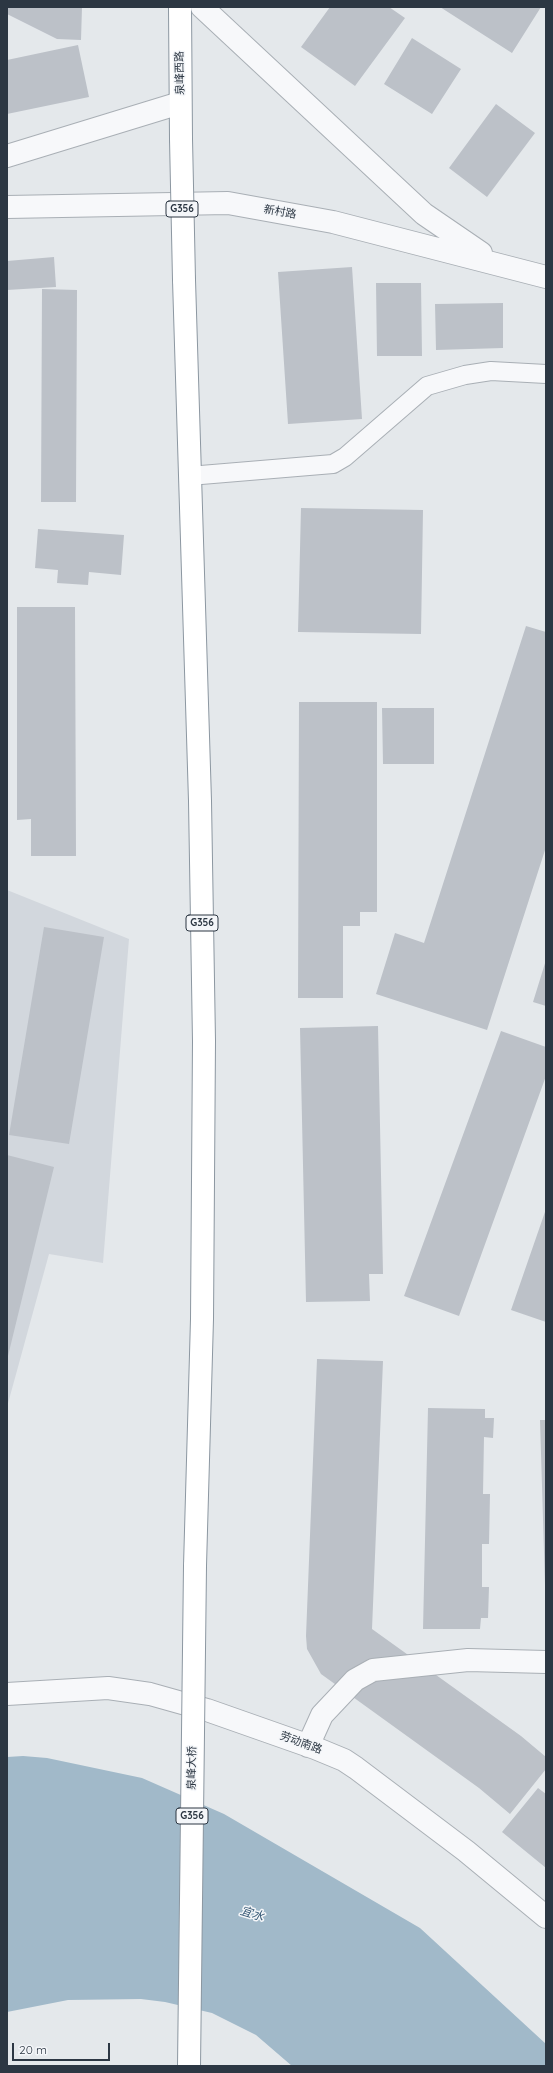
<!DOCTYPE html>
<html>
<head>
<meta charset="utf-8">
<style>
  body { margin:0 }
  #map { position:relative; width:553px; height:2073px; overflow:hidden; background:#e4e8eb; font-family:Quicksand,sans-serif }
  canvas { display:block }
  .frame { position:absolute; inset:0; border:8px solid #2c3743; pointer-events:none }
  .scale { position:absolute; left:12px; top:2043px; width:98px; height:18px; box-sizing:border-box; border:2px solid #2c3743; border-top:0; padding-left:5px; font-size:12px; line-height:14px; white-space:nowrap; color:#2c3743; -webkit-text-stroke:3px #f4f6f9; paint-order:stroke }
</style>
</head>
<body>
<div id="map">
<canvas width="553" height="2073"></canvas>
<div class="frame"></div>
<div class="scale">20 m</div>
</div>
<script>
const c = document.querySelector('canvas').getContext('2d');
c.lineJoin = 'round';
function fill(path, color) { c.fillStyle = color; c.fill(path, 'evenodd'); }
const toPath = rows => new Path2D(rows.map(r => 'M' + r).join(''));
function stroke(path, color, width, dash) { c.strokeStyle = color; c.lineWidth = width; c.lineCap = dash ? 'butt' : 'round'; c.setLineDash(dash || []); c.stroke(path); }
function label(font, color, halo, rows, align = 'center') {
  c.font = font + ' Quicksand,"Noto Sans SC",sans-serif'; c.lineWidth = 3; c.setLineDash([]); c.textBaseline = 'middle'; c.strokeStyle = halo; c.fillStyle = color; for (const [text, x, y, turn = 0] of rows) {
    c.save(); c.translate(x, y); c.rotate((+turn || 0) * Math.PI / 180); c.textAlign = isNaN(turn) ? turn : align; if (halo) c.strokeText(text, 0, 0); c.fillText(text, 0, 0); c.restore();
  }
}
fill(toPath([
  [7,890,129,939,103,1263,49,1254,7,1407]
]), '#d2d7dd');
fill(toPath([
  [23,1756,47,1758,142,1778,224,1814,420,1928,546,2044,546,2066,292,2066,256,2035,212,2013,165,2002,141,1999,68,2000,7,2012,7,1757]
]), '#a1b9c9');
fill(toPath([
  [7,7,82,7,81,40,57,39,7,14],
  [330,7,389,7,405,18,355,86,301,47],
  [440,7,541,7,512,53],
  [412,38,461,69,432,114,384,84],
  [78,45,89,97,7,114,7,60],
  [496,104,535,133,487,197,449,168],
  [54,257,56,287,7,290,7,261],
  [352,267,362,419,288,424,278,272],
  [376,283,421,283,422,356,377,356],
  [42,289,77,290,76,502,41,502],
  [503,303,503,348,436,350,435,304],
  [301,508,423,510,421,634,298,632],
  [38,529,124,535,121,575,89,572,88,585,57,583,58,570,35,568],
  [17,607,75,607,76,856,31,856,31,819,17,820],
  [526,626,546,632,546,847,487,1030,376,994,395,933,424,943],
  [299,702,377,702,377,912,360,912,360,926,343,926,343,998,298,998],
  [382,708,434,708,434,764,383,764],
  [44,927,104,937,69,1144,9,1135],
  [546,960,546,1006,533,1002],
  [378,1026,383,1274,369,1274,370,1301,306,1302,300,1028],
  [501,1031,546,1047,546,1076,459,1316,404,1296],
  [7,1155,54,1167,8,1356,7,1356],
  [546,1209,546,1322,511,1310],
  [317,1359,383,1361,372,1629,521,1736,546,1757,546,1769,510,1814,479,1788,321,1674,307,1649,306,1636],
  [428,1408,485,1409,485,1418,494,1418,493,1438,484,1437,483,1494,490,1494,489,1544,482,1544,482,1587,489,1587,488,1618,481,1618,480,1629,423,1629],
  [540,1420,546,1420,546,1585,545,1585],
  [538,1788,546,1794,546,1868,502,1832]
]), '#bcc1c8');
const lane = toPath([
  [189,476,333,464,345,457,427,386,465,375,491,371,546,374]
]);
const street = toPath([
  [202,7,424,214,481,253],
  [7,156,180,103],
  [7,207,228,203,333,222,546,277],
  [7,1694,108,1688,150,1694,207,1710,315,1748,344,1760,356,1768,466,1851,546,1917],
  [308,1746,322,1715,355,1680,373,1670,468,1660,546,1662]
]);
const highway = toPath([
  [180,7,181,139],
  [184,280,200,801,204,1041,202,1319,195,1566]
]);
stroke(lane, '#a9afb5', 20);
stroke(street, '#a9afb5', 24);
stroke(highway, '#8c97a1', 24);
stroke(lane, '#f7f8fa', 18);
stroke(street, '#f7f8fa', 22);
stroke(highway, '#fff', 22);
const highwayBridge = toPath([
  [181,139,184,280],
  [189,2066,195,1566]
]);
stroke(highwayBridge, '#8c97a1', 24, []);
stroke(highwayBridge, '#fff', 22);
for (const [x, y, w] of [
  [182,209,32],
  [202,923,32],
  [192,1816,32]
]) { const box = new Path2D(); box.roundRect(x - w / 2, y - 8, w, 16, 3); c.fillStyle = '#f4f6f9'; c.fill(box); stroke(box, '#2c3743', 1); }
label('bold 10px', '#2c3743', null, [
  ["G356",182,209],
  ["G356",202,923],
  ["G356",192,1816]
]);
label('11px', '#2c3743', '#f4f6f9', [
  ["泉峰西路",180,73,-91],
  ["新村路",280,212,10],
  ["劳动南路",301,1743,20],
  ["泉峰大桥",192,1768,-89]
]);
label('italic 12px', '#385a76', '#f4f6f9', [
  ["宜水",252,1914,17]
]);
</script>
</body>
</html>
